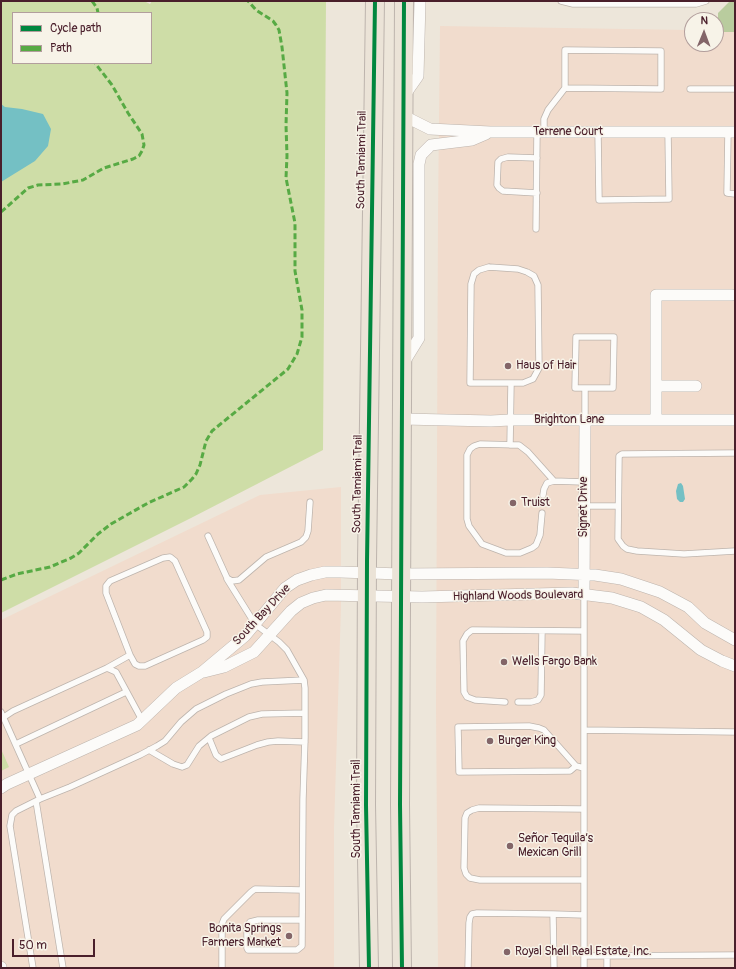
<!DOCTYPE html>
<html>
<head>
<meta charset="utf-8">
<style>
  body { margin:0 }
  #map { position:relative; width:736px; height:969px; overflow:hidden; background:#ede6da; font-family:Pangolin,sans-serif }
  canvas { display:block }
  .frame { position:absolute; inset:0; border:2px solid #4a1f2b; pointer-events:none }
  .legend { position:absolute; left:12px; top:12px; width:140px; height:52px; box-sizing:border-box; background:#f7f3e8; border:1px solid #b29e9c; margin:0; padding:5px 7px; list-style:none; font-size:12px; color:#4a1f2b }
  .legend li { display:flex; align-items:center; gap:8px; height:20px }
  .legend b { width:20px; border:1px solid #b29e9c }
  .north { position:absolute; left:684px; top:12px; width:40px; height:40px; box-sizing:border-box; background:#f7f3e8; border:1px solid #b29e9c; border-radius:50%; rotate:1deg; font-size:11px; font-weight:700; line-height:16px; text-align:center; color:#4a1f2b }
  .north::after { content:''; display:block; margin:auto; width:14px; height:18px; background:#836568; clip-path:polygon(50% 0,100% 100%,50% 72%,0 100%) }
  .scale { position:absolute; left:12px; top:939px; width:83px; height:18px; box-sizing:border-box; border:2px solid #4a1f2b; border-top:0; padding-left:5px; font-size:12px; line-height:14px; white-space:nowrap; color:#4a1f2b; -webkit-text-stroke:3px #f7f3e8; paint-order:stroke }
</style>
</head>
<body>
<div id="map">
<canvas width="736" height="969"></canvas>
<div class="frame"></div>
<ul class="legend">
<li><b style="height:5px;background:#00873e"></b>Cycle path</li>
<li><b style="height:5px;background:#57aa44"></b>Path</li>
</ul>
<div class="north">N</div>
<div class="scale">50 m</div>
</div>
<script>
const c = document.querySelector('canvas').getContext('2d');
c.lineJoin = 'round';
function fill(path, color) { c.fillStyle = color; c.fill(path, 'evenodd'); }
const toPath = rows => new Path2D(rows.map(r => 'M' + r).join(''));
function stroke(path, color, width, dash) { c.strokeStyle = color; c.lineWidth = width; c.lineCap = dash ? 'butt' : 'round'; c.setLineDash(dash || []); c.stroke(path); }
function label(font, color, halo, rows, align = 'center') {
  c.font = font + ' Pangolin,sans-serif'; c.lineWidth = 3; c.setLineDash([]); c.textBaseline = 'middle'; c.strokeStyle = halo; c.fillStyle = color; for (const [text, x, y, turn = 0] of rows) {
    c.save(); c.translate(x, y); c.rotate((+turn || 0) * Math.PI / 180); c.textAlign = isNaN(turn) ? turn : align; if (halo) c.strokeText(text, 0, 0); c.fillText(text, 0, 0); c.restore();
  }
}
fill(toPath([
  [440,26,688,30,692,31,692,44,716,44,716,32,735,32,735,968,438,968,436,706,438,214],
  [341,487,341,607,334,828,334,968,1,968,1,620,260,495]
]), '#f1dccd');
fill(toPath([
  [1,1,144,1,150,4,152,1,326,1,323,450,191,518,1,613],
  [13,13,151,13,151,63,13,63],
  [1,749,9,767,1,771]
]), '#cedda7');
fill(toPath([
  [730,1,735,1,735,32,718,32,718,13]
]), '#b9cc9e');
fill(toPath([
  [1,104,5,107,22,109,43,114,51,129,48,146,35,161,1,182],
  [681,483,683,486,685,499,683,502,680,502,677,499,676,491,678,484]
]), '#74c0c4');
const service = toPath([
  [561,1,573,4,696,4,706,1],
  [565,50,661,51,661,89,565,88,565,50],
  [690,89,735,89],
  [544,132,544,119,548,110,565,88],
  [598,132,599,200,669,199,668,132],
  [728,132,727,193,735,194],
  [537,193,503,191,499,188,497,185,498,162,501,159,508,157,537,158],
  [536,229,537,132],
  [489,267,518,269,527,272,534,276,538,285,539,368,533,379,523,383,470,383,471,284,474,274,479,270,489,267],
  [576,337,614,337,613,388,575,388,576,337],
  [585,420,585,388],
  [510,445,511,384],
  [735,453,622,454,619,456,618,539,623,546,627,549,637,551,684,554,735,551],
  [554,481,584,482],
  [584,506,618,506],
  [542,513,540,535,536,545,532,548,520,553,506,553,482,544,469,526,467,519,467,455,470,449,474,446,480,444,519,445,528,452,554,481,547,483,544,489,543,495],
  [208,536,227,578,232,581,239,580,266,557,301,542,306,537,308,531,310,502],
  [227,579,255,624,279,642,287,650,304,680],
  [107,668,130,655,106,593,106,586,110,581,163,558,170,557,175,561,207,632,207,637,203,640,145,666,139,666,135,664,130,655],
  [505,702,475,700,467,697,464,692,463,641,467,634,472,630,584,631],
  [518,702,531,702,538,700,541,695,542,631],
  [1,712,40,799],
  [4,717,13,711,107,668,116,672,142,720],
  [584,730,735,732],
  [209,738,216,755,221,759,257,745,268,742,278,741,305,742],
  [16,744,126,692],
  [149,750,173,764,182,767,187,765,199,746,211,736,249,717,262,714,305,713],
  [576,766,544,730,539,728,529,726,458,727,459,772,570,771,576,766,584,768],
  [36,801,63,968],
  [583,809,479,808,472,810,467,813,465,818,464,868,466,874,470,878,480,880,584,880],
  [553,914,584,915],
  [584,956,735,955],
  [33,968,10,826,12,815,16,811,40,799,70,787,140,755,157,746,165,741,181,722,196,709,226,694,251,684,262,682,304,680,305,688,305,738,303,799,302,946,297,950,248,950,247,948,247,926,250,922,258,920,302,920],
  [222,968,222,924,224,919,251,892,255,889,302,890],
  [468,968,469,923,470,917,472,914,477,913,553,914,554,968],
  [584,968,584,594],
  [607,968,607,956]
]);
const minor = toPath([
  [404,96,418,76,420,1],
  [404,116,430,129,490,132,735,132],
  [403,364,419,338,419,164,421,155,431,145,472,140,486,134],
  [656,386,696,386],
  [403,419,491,421,510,420,735,420],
  [656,420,656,295,732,295],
  [584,594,585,420],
  [204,672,224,667,254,652,291,611,301,603,313,598,326,595,422,597,572,593,612,598,641,607,664,620,701,650,722,661,735,666],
  [1,788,7,784,137,725,176,688,202,672,245,636,285,588,297,580,311,575,325,572,340,572,401,574,547,573,595,575,621,579,660,592,688,607,705,623,735,640],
  [1,967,1,968]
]);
const primary = toPath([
  [369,968,366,805,367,561,375,1],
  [402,968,400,804,404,1]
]);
stroke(service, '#bdb4ad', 7);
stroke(minor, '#bdb4ad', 12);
stroke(primary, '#bdb4ad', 20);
stroke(service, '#fcfbf9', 5.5);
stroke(minor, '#fcfbf9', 11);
stroke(primary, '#ebe3d7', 18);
stroke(toPath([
  [92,1,97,8,98,13],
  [1,212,28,188,38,185,62,184,83,180,104,168,133,159,139,156,142,151,144,145,142,134,128,113,112,85,95,63],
  [1,580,17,574,50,567,71,558,79,553,98,534,111,524,148,503,184,487,192,479,196,474,200,465,206,441,212,431,288,369,297,354,302,337,302,310,295,271,295,223,286,178,287,156,286,125,287,93,282,47,279,30,276,25,273,21,256,10,248,1]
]), '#57aa44', 3, [6, 3]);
stroke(toPath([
  [369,968,366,805,367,561,375,1],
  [402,968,400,804,404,1]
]), '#00873e', 4);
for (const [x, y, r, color] of [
  [508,366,4,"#836568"],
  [513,503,4,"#836568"],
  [504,662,4,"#836568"],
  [490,741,4,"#836568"],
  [510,846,4,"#836568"],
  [289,936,4,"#836568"],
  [507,952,4,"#836568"]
]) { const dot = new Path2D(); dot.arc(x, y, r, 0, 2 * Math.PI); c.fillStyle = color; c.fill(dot); stroke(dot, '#f7f3e8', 1.5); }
label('12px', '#4a1f2b', '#f7f3e8', [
  ["Terrene Court",568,132],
  ["South Tamiami Trail",362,160,-89],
  ["Brighton Lane",569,420],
  ["South Tamiami Trail",358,484,-89],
  ["Signet Drive",584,507,-90],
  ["Highland Woods Boulevard",518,596,-1],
  ["South Bay Drive",262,615,-47],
  ["South Tamiami Trail",357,809,-90]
]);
label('12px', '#4a1f2b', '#f7f3e8', [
  ["Haus of Hair",516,366],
  ["Truist",521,503],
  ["Wells Fargo Bank",512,662],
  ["Burger King",498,741],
  ["Señor Tequila’s",518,839],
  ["Mexican Grill",518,853],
  ["Bonita Springs",281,929,"right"],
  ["Farmers Market",281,943,"right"],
  ["Royal Shell Real Estate, Inc.",515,952]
], 'left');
</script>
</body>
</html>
